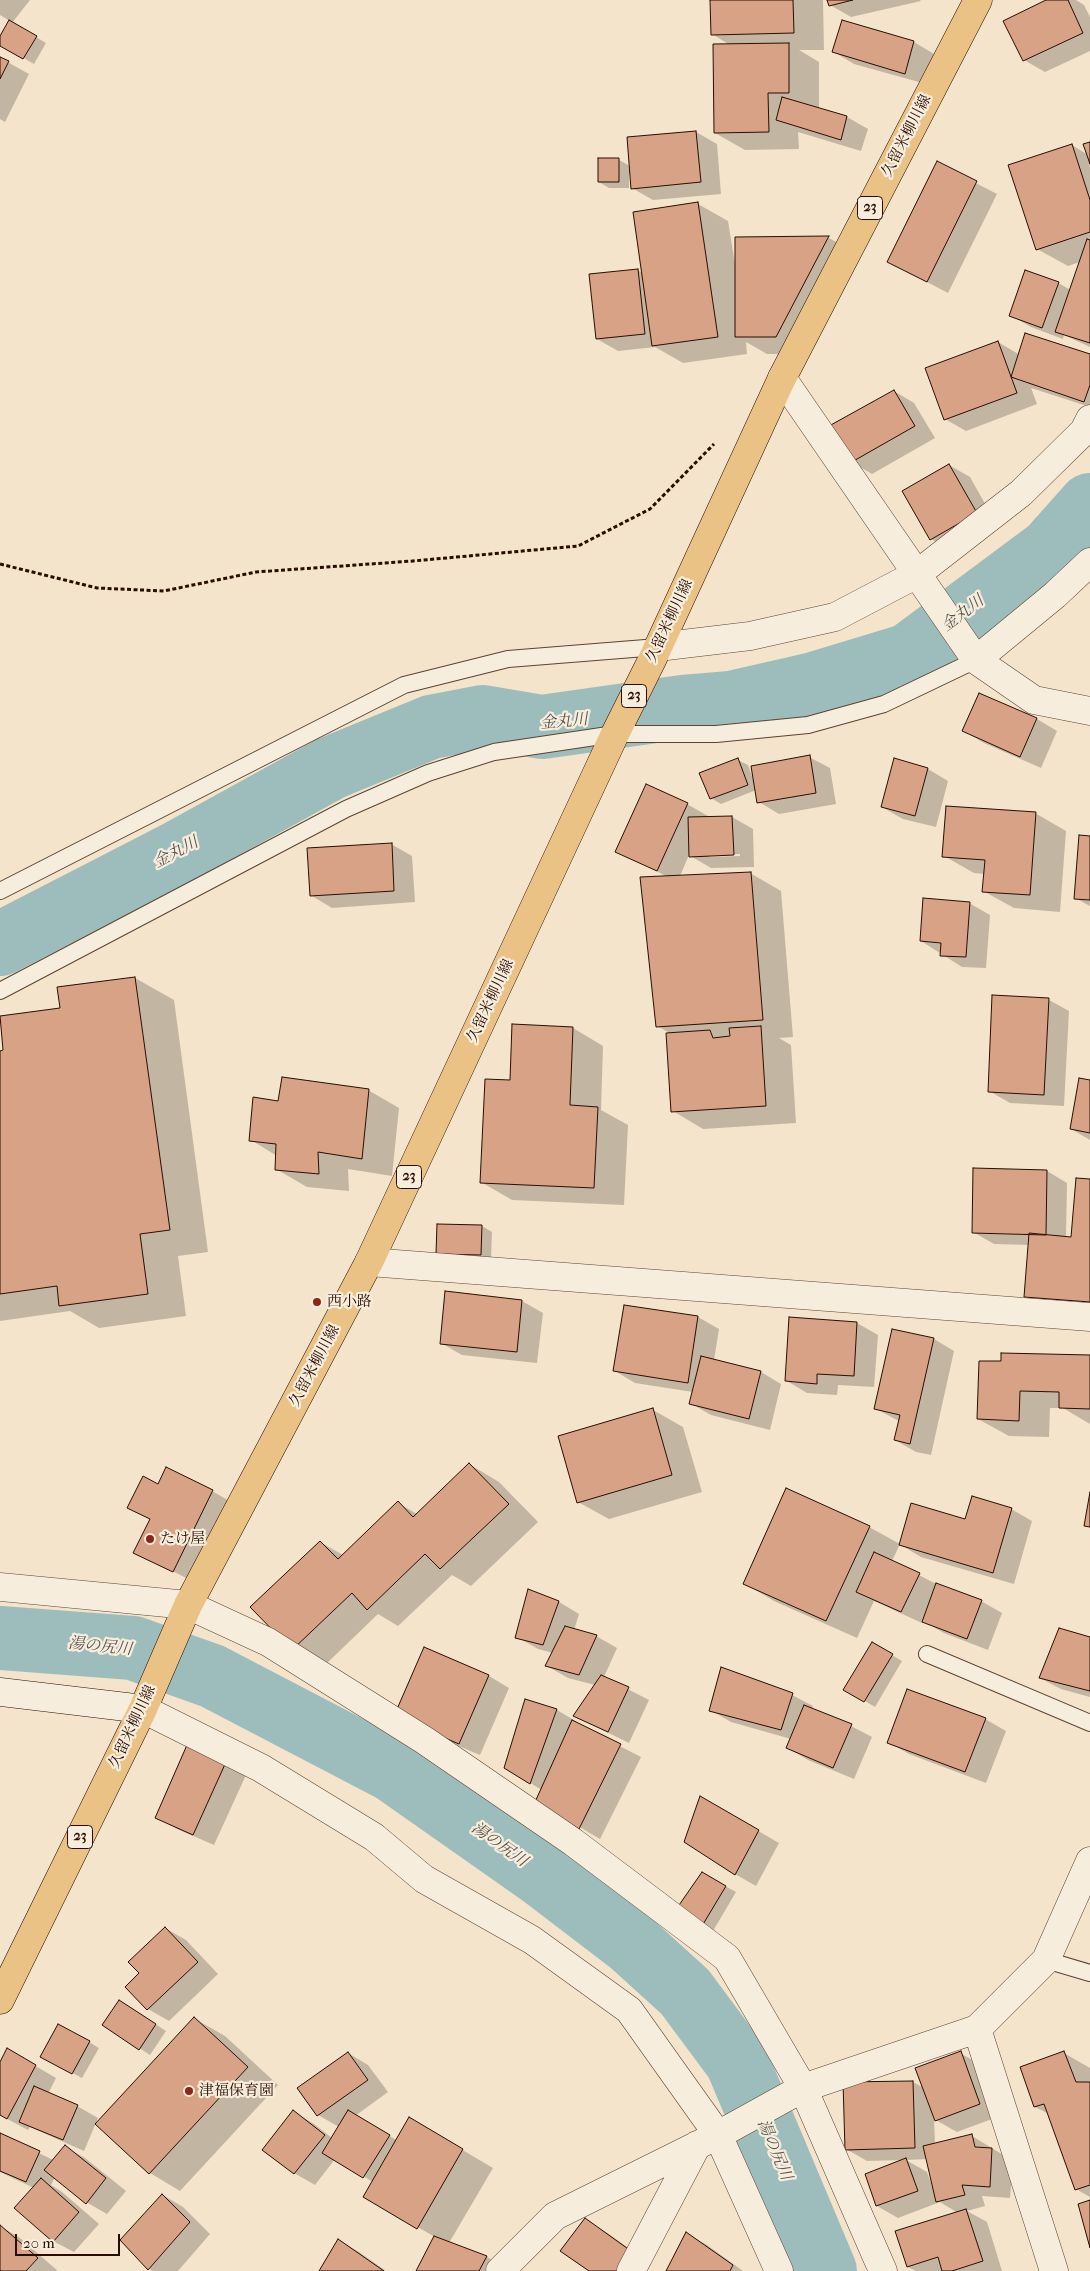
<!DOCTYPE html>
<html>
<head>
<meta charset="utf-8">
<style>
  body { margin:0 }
  #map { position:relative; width:1090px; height:2271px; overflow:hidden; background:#f3e4cb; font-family:"IM FELL French Canon",serif }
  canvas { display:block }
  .scale { position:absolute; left:15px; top:2234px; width:105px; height:22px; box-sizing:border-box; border:2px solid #290d00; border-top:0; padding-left:6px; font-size:15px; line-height:18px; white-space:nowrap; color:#290d00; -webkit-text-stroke:4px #f7eddd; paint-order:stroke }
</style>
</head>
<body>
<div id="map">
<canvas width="1090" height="2271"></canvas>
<div class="scale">20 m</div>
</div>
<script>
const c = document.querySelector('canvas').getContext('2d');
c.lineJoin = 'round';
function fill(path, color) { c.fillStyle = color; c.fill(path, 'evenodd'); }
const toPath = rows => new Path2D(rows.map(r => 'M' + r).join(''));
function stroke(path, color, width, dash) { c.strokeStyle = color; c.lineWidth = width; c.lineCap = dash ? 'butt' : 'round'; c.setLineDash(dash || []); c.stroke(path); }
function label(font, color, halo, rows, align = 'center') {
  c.font = font + ' "IM FELL French Canon","Noto Serif JP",serif'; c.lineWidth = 4.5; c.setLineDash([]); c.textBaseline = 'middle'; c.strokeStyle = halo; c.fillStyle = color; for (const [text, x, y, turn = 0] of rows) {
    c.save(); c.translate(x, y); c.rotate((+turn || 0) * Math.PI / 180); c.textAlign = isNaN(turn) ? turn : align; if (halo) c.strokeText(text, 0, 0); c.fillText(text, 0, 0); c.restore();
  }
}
const water = toPath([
  [0,1623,126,1634,113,1668,0,1658,0,1623]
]);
fill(water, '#9dbdbd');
stroke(water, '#6f7771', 1);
fill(toPath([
  [0,0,30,0,12,23,46,43,34,64,0,44,0,38,10,21,0,15],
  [711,0,823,0,824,50,799,50,819,62,819,109,847,117,868,129,861,151,798,132,799,149,745,150,715,133,730,45,712,34],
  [829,0,920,0,921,1,851,17,830,5],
  [1049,0,1076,0,1084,5,1090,17,1090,51,1045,72,1024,60],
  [842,22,914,42,934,54,926,84,854,64,834,52],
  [0,58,29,74,5,122,0,119],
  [696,132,717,144,721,194,653,200,632,188,631,174,629,174,629,188,609,188,599,182,619,160,630,166,628,139],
  [1090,144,1090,347,1064,335,1063,339,1031,327,1010,315,1058,283,1071,290,1080,262,1068,266,1037,249,1072,145,1088,155],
  [937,163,997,194,948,293,889,262],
  [698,204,728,221,735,264,736,264,736,238,829,238,859,255,806,354,767,354,746,342,747,354,683,363,655,347,618,351,597,339,638,270,642,273],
  [998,342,1020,355,1090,355,1090,407,1031,388,1037,404,966,431,945,419],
  [894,391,914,403,935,438,872,474,851,462],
  [949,465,970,477,997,525,952,551,931,539],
  [980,694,1037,719,1057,731,1041,768,984,743,964,731],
  [809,757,830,768,836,804,779,814,759,802,756,790,721,804,711,798,738,760,748,765,753,779],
  [928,769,948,781,936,827,903,819,882,807],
  [687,804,708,816,706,818,732,817,753,829,754,867,711,868,689,855,680,876,750,873,781,891,793,1037,779,1038,791,1045,796,1123,703,1129,673,1111,668,1032,657,1026,668,877,617,851],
  [740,854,740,856,709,857,709,855],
  [1035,813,1066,831,1060,912,1014,908,983,891,985,874,974,873,944,856],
  [1090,837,1090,906,1075,898],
  [391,844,412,856,415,902,332,908,312,896],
  [969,903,990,915,986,968,962,967,921,941],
  [135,978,174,1000,208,1252,178,1256,186,1316,99,1328,70,1311,0,1321,0,1052,4,1051,0,1017,61,1009],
  [1049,1000,1069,1011,1064,1106,1010,1103,989,1091],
  [513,1025,573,1028,603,1046,601,1110,628,1125,624,1205,512,1200,481,1182,511,1081],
  [1090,1081,1090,1140,1071,1129],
  [368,1090,399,1108,392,1176,348,1169,349,1191,307,1187,276,1169,277,1156,251,1140,279,1102],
  [1047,1171,1067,1183,1066,1238,1072,1238,1090,1180,1090,1316,1056,1314,1026,1296,1030,1245,994,1244,973,1232],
  [482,1226,492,1232,491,1260,438,1253],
  [446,1292,522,1301,543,1313,537,1363,462,1355,441,1343],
  [625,1306,698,1317,719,1329,714,1360,761,1372,781,1384,770,1430,711,1415,690,1403,693,1392,635,1383,615,1371],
  [857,1323,878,1335,874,1387,838,1385,837,1395,807,1393,787,1381],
  [934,1339,954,1351,931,1455,916,1452,895,1440,899,1421,876,1409],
  [1090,1357,1090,1424,1063,1408,1050,1408,1049,1437,1009,1436,978,1419,980,1362],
  [653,1410,683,1427,702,1492,609,1519,578,1502],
  [469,1464,499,1482,538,1522,471,1586,452,1575,398,1626,378,1614,323,1667,292,1649,320,1542,343,1555,398,1503,417,1514],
  [159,1485,212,1491,233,1503,194,1582,135,1552,151,1520,129,1507],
  [1011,1509,1032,1521,1014,1584,921,1557,901,1545,966,1520],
  [869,1527,900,1544,892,1561,940,1586,981,1601,1002,1613,988,1650,944,1633,923,1621,922,1623,874,1601,857,1638,774,1601,744,1583],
  [529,1591,559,1602,579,1614,574,1630,596,1636,617,1648,604,1677,649,1700,629,1743,574,1716,595,1685,568,1678,547,1666,553,1653,538,1649,517,1637],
  [1090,1638,1090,1697,1061,1689,1040,1678],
  [873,1644,902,1661,875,1707,845,1689],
  [425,1648,489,1676,509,1688,480,1755,416,1728],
  [792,1695,813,1706,812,1709,851,1726,872,1737,854,1779,808,1760,788,1748,791,1739,731,1722,710,1710],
  [526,1700,557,1710,577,1722,577,1724,641,1757,600,1839,536,1801,542,1790,505,1768],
  [985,1719,1006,1731,986,1783,909,1754,888,1742],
  [188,1747,246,1775,214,1845,177,1829,156,1817],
  [701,1798,779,1843,756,1886,735,1874],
  [703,1874,736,1892,713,1931,703,1925],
  [165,1928,186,1940,218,1974,169,2021,148,2009,127,1987,141,1973],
  [129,2007,166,2031,150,2055,104,2025],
  [195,2019,225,2036,278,2085,180,2191,150,2173,96,2124],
  [89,2042,99,2048,82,2078,52,2062],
  [8,2050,56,2078,48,2094,77,2106,98,2118,84,2151,30,2127,28,2130,0,2115,0,2065],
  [348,2053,368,2065,388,2092,355,2116,398,2141,410,2119,493,2168,449,2243,487,2257,507,2269,506,2271,418,2271,435,2237,365,2197,373,2182,335,2159,315,2185,294,2173,294,2112,314,2124,332,2138,339,2127,318,2115,299,2088],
  [960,2053,981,2065,1000,2116,957,2132,934,2119,935,2144,972,2136,1013,2161,1010,2198,982,2196,985,2206,967,2211,987,2222,1002,2271,916,2271,908,2267,958,2213,940,2202,898,2218,877,2206,866,2174,903,2160,867,2161,846,2149,913,2082,924,2088],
  [928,2159,934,2186,932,2186,927,2172,906,2160],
  [1064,2053,1090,2068,1090,2197,1076,2189,1049,2114,1035,2107,1021,2068],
  [0,2134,53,2160,65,2147,85,2158,126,2191,107,2214,86,2202,55,2177,51,2185,62,2192,99,2224,74,2252,53,2241,34,2188,0,2172],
  [163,2195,183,2207,210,2234,178,2271,152,2271,122,2240],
  [585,2220,606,2232,651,2264,647,2271,591,2271],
  [0,2226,20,2238,58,2271,0,2271],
  [686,2233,707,2245,743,2271,667,2271],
  [338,2240,359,2252,386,2271,320,2271]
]), '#0003');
stroke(toPath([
  [0,944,175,854,331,768,431,727,483,717,542,727,683,707,731,703,810,685,909,655,1050,550,1090,505],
  [0,1638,133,1648,212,1676,394,1771,542,1875,631,1943,685,1992,737,2062,825,2271]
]), '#9dbdbd', 64);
const building = toPath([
  [710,0,793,0,794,33,711,35,710,0],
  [827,0,853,0,829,6,827,0],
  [1046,0,1068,0,1083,33,1023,61,1003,21,1046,0],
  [9,20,37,36,23,59,0,46,0,36,9,20],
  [842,20,914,41,905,74,832,52,842,20],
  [789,43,789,93,768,93,769,132,714,133,713,44,789,43],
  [0,57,9,61,0,79,0,57],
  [782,97,847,116,841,140,776,120,782,97],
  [696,131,701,182,631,189,627,137,696,131],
  [1090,142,1090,164,1083,144,1090,142],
  [1072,144,1090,200,1090,232,1036,250,1008,165,1072,144],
  [598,158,619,158,619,182,598,182,598,158],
  [937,161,977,181,927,282,887,262,937,161],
  [698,202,718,337,652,346,633,212,698,202],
  [829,236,776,337,735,337,735,237,829,236],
  [1087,239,1090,240,1090,343,1055,332,1087,239],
  [638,269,645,334,596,339,589,274,638,269],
  [1025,270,1059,282,1042,328,1009,316,1025,270],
  [1025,333,1090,354,1090,385,1084,402,1011,377,1025,333],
  [998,341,1017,393,944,420,925,368,998,341],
  [894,390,915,426,850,463,829,426,894,390],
  [949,464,977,513,930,540,902,491,949,464],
  [979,693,1037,718,1020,757,962,731,979,693],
  [810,755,816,793,757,803,751,766,810,755],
  [738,758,748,785,710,799,699,773,738,758],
  [894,758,928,768,915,816,881,807,894,758],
  [646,784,688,803,657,871,615,852,646,784],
  [946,806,1036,812,1030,895,982,892,985,860,942,857,946,806],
  [732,816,734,855,689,857,688,817,732,816],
  [1079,835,1090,836,1090,900,1074,899,1079,835],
  [392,843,394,891,310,896,307,848,392,843],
  [751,872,763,1020,656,1027,640,877,751,872],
  [923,898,970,902,966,957,940,956,941,943,920,941,923,898],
  [135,977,170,1230,140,1234,148,1294,59,1306,57,1286,0,1294,0,1051,3,1050,0,1016,60,1008,57,987,135,977],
  [992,995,1049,998,1044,1095,988,1092,992,995],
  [512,1024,573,1027,570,1105,598,1107,594,1188,480,1183,485,1079,510,1080,512,1024],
  [761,1026,766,1106,671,1112,666,1033,710,1030,713,1038,730,1036,729,1028,761,1026],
  [282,1077,369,1089,362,1159,318,1152,319,1174,275,1170,276,1144,249,1141,253,1097,278,1101,282,1077],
  [1079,1078,1090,1080,1090,1133,1070,1129,1079,1078],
  [973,1168,1047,1170,1046,1235,972,1233,973,1168],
  [1076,1178,1090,1179,1090,1302,1024,1297,1029,1233,1071,1237,1076,1178],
  [437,1224,482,1225,481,1255,436,1254,437,1224],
  [445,1291,522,1300,517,1352,440,1344,445,1291],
  [624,1305,698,1316,688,1383,613,1371,624,1305],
  [789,1317,857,1322,854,1376,817,1374,817,1384,785,1381,789,1317],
  [892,1329,934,1338,910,1444,894,1440,900,1415,874,1409,892,1329],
  [1001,1353,1090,1355,1090,1409,1059,1408,1059,1392,1020,1391,1019,1421,977,1419,979,1361,1001,1361,1001,1353],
  [701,1356,761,1371,749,1419,689,1404,701,1356],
  [653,1408,672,1475,577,1503,558,1436,653,1408],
  [469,1463,509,1504,440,1569,425,1554,367,1610,352,1593,292,1650,250,1607,320,1541,338,1559,398,1501,413,1517,469,1463],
  [166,1467,213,1490,173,1572,133,1553,150,1519,127,1508,143,1476,158,1484,166,1467],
  [786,1488,870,1526,826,1621,743,1584,786,1488],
  [1090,1492,1090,1527,1084,1526,1090,1492],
  [972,1496,1012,1508,993,1573,899,1545,911,1503,965,1519,972,1496],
  [874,1552,920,1573,901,1612,856,1592,874,1552],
  [936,1583,982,1600,967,1639,922,1622,936,1583],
  [528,1589,559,1601,543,1645,515,1638,528,1589],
  [565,1626,597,1635,579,1675,545,1666,565,1626],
  [1059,1628,1090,1637,1090,1691,1039,1678,1059,1628],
  [872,1642,893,1654,864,1702,843,1690,872,1642],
  [424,1647,489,1675,459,1744,394,1716,424,1647],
  [721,1667,793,1693,781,1730,709,1711,721,1667],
  [601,1675,629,1687,608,1732,573,1716,601,1675],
  [907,1689,986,1718,965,1772,887,1743,907,1689],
  [525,1699,557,1709,530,1784,504,1768,525,1699],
  [804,1705,852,1724,833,1768,786,1748,804,1705],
  [572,1720,621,1744,579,1829,535,1802,572,1720],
  [187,1745,226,1762,193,1835,155,1818,187,1745],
  [700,1796,759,1830,735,1875,684,1842,700,1796],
  [702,1872,726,1886,702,1926,677,1908,702,1872],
  [165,1927,198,1962,147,2010,125,1987,139,1973,128,1962,165,1927],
  [119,2000,156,2024,139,2050,102,2025,119,2000],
  [194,2017,248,2067,149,2174,95,2124,194,2017],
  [58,2024,90,2041,72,2074,40,2057,58,2024],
  [7,2048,36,2065,7,2119,0,2115,0,2062,7,2048],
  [961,2051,980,2104,935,2121,915,2068,961,2051],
  [1064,2051,1076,2082,1090,2082,1090,2185,1075,2190,1044,2104,1034,2107,1020,2067,1064,2051],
  [348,2052,368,2080,317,2116,297,2088,348,2052],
  [913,2081,915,2148,845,2150,843,2082,913,2081],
  [34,2086,78,2105,63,2140,19,2122,34,2086],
  [293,2110,325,2135,294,2174,262,2150,293,2110],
  [348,2110,390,2135,363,2178,322,2153,348,2110],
  [409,2117,463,2149,417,2229,363,2197,409,2117],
  [0,2133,40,2151,26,2182,0,2171,0,2133],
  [972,2134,975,2147,992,2148,990,2187,962,2185,965,2195,936,2202,923,2146,972,2134],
  [65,2145,106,2178,86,2204,44,2170,65,2145],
  [906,2158,918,2191,876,2206,865,2174,906,2158],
  [41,2178,79,2212,53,2242,14,2208,41,2178],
  [162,2194,190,2222,148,2270,120,2240,162,2194],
  [1090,2200,1090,2248,1078,2204,1090,2200],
  [966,2209,983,2261,952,2271,942,2271,938,2257,907,2267,895,2231,966,2209],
  [585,2218,631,2251,621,2271,589,2271,560,2251,585,2218],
  [0,2225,38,2258,26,2271,0,2271,0,2225],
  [686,2232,733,2265,730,2271,666,2271,686,2232],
  [434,2236,487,2256,479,2271,416,2271,434,2236],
  [338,2239,384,2271,319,2271,338,2239]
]);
fill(building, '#d7a286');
stroke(building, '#290d00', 1);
const lane = toPath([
  [0,891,404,685,508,659,658,647],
  [0,991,346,809,428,773,494,752,615,734,716,734,808,725,884,704,976,660],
  [927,1654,1090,1723],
  [1046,1960,1090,1973]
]);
const street = toPath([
  [782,378,976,660,1034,700,1090,711],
  [658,647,750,636,835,617,917,574,1021,493,1084,431,1090,419],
  [976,660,1055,595,1090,562],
  [369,1262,1090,1317],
  [0,1587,188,1605,268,1642,424,1740,573,1842,727,1958,803,2088,883,2271],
  [143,1709,261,1768,374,1837,424,1879,532,1940,629,2010,718,2135,779,2271],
  [977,2029,1054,2271],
  [500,2271,555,2216,718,2135,803,2088,977,2029,1046,1960,1090,1861],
  [631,2271,697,2145]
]);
const secondary = toPath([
  [0,1692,143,1709]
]);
const primary = toPath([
  [0,2000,143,1709,188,1605,369,1262,615,734,653,658,782,378,978,0]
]);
stroke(lane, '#5c4333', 18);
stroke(street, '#5c4333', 29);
stroke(secondary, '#290d00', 29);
stroke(primary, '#290d00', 29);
stroke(toPath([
  [0,564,97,588,164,591,256,572,413,561,578,546,650,509,714,444]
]), '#290d00', 3, [4, 2.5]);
stroke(lane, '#f7eddd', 16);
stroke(street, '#f7eddd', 28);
stroke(secondary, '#f7eddd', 28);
stroke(primary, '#eac286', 28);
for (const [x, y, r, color] of [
  [317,1302,5,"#8f2418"],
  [150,1539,5,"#8f2418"],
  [189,2091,5,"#8f2418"]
]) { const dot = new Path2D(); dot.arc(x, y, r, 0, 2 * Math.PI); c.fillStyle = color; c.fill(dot); stroke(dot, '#f7eddd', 2); }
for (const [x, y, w] of [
  [870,208,25],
  [634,696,25],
  [409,1177,25],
  [80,1837,25]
]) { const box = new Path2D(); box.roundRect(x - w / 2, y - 11.5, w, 23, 4); c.fillStyle = '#f7eddd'; c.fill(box); stroke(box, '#290d00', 1); }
label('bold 14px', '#290d00', null, [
  ["23",870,208],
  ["23",634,696],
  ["23",409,1177],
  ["23",80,1837]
]);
label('15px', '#290d00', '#f7eddd', [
  ["久留米柳川線",907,136,-63],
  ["久留米柳川線",670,621,-65],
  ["久留米柳川線",491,1001,-65],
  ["久留米柳川線",315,1366,-62],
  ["久留米柳川線",133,1727,-65]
]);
label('15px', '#290d00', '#f7eddd', [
  ["西小路",327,1302],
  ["たけ屋",160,1539],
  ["津福保育園",199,2091]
], 'left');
label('italic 16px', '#57534c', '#f7eddd', [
  ["金丸川",963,614,-37],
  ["金丸川",564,722,-5],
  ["金丸川",176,853,-28],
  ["湯の尻川",100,1647,6],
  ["湯の尻川",499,1845,35],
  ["湯の尻川",774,2150,67]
]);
</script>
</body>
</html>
